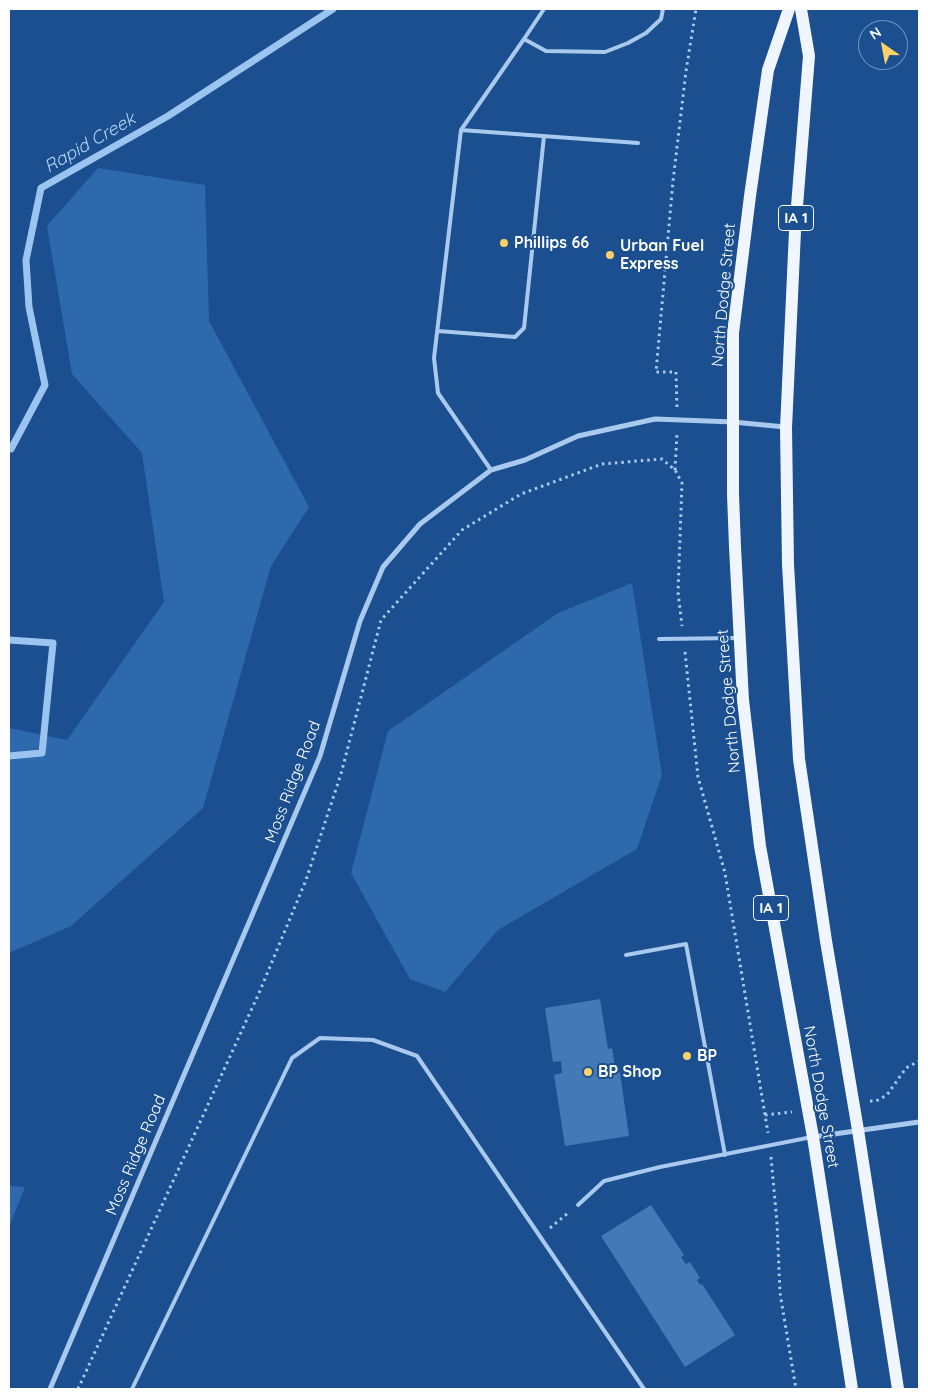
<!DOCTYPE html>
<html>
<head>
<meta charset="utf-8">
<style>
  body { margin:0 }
  #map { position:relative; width:928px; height:1398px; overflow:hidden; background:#1b4f8f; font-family:Quicksand,sans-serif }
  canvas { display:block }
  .frame { position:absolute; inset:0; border:10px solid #fff; pointer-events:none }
  .north { position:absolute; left:858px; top:20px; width:50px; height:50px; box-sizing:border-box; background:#1b4f8f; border:1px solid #7695bc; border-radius:50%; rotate:327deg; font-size:14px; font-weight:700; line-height:20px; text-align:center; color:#fff }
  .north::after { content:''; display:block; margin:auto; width:18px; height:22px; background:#ffd166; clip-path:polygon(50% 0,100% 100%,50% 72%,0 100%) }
</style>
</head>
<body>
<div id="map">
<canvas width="928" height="1398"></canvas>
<div class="frame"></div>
<div class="north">N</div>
</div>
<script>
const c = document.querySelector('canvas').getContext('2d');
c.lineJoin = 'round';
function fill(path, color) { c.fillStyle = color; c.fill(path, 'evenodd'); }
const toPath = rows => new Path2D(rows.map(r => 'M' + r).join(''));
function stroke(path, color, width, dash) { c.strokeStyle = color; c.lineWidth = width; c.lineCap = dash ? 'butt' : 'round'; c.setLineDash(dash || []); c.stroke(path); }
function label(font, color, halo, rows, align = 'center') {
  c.font = font + ' Quicksand,sans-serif'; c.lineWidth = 4; c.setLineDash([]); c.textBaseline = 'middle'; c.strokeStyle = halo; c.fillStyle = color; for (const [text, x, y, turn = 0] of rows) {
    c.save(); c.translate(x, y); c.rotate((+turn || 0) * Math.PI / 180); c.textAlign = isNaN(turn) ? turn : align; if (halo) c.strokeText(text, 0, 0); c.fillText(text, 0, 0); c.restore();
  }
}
fill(toPath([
  [98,168,205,185,209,321,309,507,271,566,203,808,71,926,9,953,9,728,67,740,164,602,142,453,72,374,47,226],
  [632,583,662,775,637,849,498,930,445,992,410,979,351,873,388,731,558,613],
  [9,1186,25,1187,9,1227]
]), '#2e69ad');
stroke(toPath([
  [9,449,11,449,45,385,29,307,26,260,41,188,168,116,333,9],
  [9,640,53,643,42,753,9,756]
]), '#9cc4f0', 7);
fill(toPath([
  [600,999,608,1049,612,1048,615,1066,612,1066,613,1073,620,1072,629,1136,565,1146,554,1075,562,1073,561,1061,553,1062,545,1008],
  [651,1205,684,1255,681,1257,686,1264,690,1262,700,1278,697,1280,700,1285,702,1284,735,1335,685,1367,601,1236]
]), '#4478b7');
stroke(toPath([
  [677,407,676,372,656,372,673,181,686,71,696,9],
  [675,470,677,433],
  [685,652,698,777,725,873,768,1133],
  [870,1101,876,1101,887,1095,906,1068,919,1061],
  [765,1115,792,1112],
  [771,1157,777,1223,780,1293,796,1389],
  [550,1228,568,1213],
  [78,1389,259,993,306,880,341,774,381,620,462,530,521,494,602,464,662,459,675,470,682,483,678,592,682,626]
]), '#a9c9ee', 3, [2.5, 4]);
stroke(toPath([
  [544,9,524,39,546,51,605,52,628,43,646,33,661,19,663,9],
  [461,130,638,143],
  [438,331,515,337,524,328,544,136],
  [491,470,438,393,434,358,461,130,524,39],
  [659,639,738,638],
  [626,955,686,944,725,1155],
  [578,1205,604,1181,660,1167,812,1137],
  [132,1389,292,1058,320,1038,373,1040,417,1056,644,1389]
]), '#a9c9ee', 4);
stroke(toPath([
  [813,1137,919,1122],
  [50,1389,320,756,360,621,383,567,420,524,491,470,525,460,578,436,655,419,733,422,785,427]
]), '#a9c9ee', 5);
stroke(toPath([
  [789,9,768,70,750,196,733,333,733,494,735,547,743,700,760,846,813,1137,852,1389],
  [801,9,809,56,795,231,786,428,788,564,799,759,826,941,858,1130,898,1389]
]), '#f0f6ff', 12);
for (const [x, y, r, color] of [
  [504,243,5,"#ffd166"],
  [610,255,5,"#ffd166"],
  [687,1056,5,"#ffd166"],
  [588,1072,5,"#ffd166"]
]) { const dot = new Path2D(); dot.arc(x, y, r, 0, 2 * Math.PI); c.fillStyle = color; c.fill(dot); stroke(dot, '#1b4f8f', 2); }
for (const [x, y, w] of [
  [796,218,35],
  [771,908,35]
]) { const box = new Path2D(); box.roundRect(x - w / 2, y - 12.5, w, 25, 4); c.fillStyle = '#1b4f8f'; c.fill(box); stroke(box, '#fff', 1); }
label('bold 15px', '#fff', null, [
  ["IA 1",796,218],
  ["IA 1",771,908]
]);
label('bold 16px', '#fff', '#1b4f8f', [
  ["Phillips 66",514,243],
  ["Urban Fuel",620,246],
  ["Express",620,264],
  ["BP",697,1056],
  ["BP Shop",598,1072]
], 'left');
label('16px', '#fff', '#1b4f8f', [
  ["North Dodge Street",724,295,-85],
  ["North Dodge Street",729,701,-95],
  ["Moss Ridge Road",293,782,-69],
  ["North Dodge Street",821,1097,80],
  ["Moss Ridge Road",136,1155,-67]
]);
label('italic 18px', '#b5d3f5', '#1b4f8f', [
  ["Rapid Creek",90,143,-30]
]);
</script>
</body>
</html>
